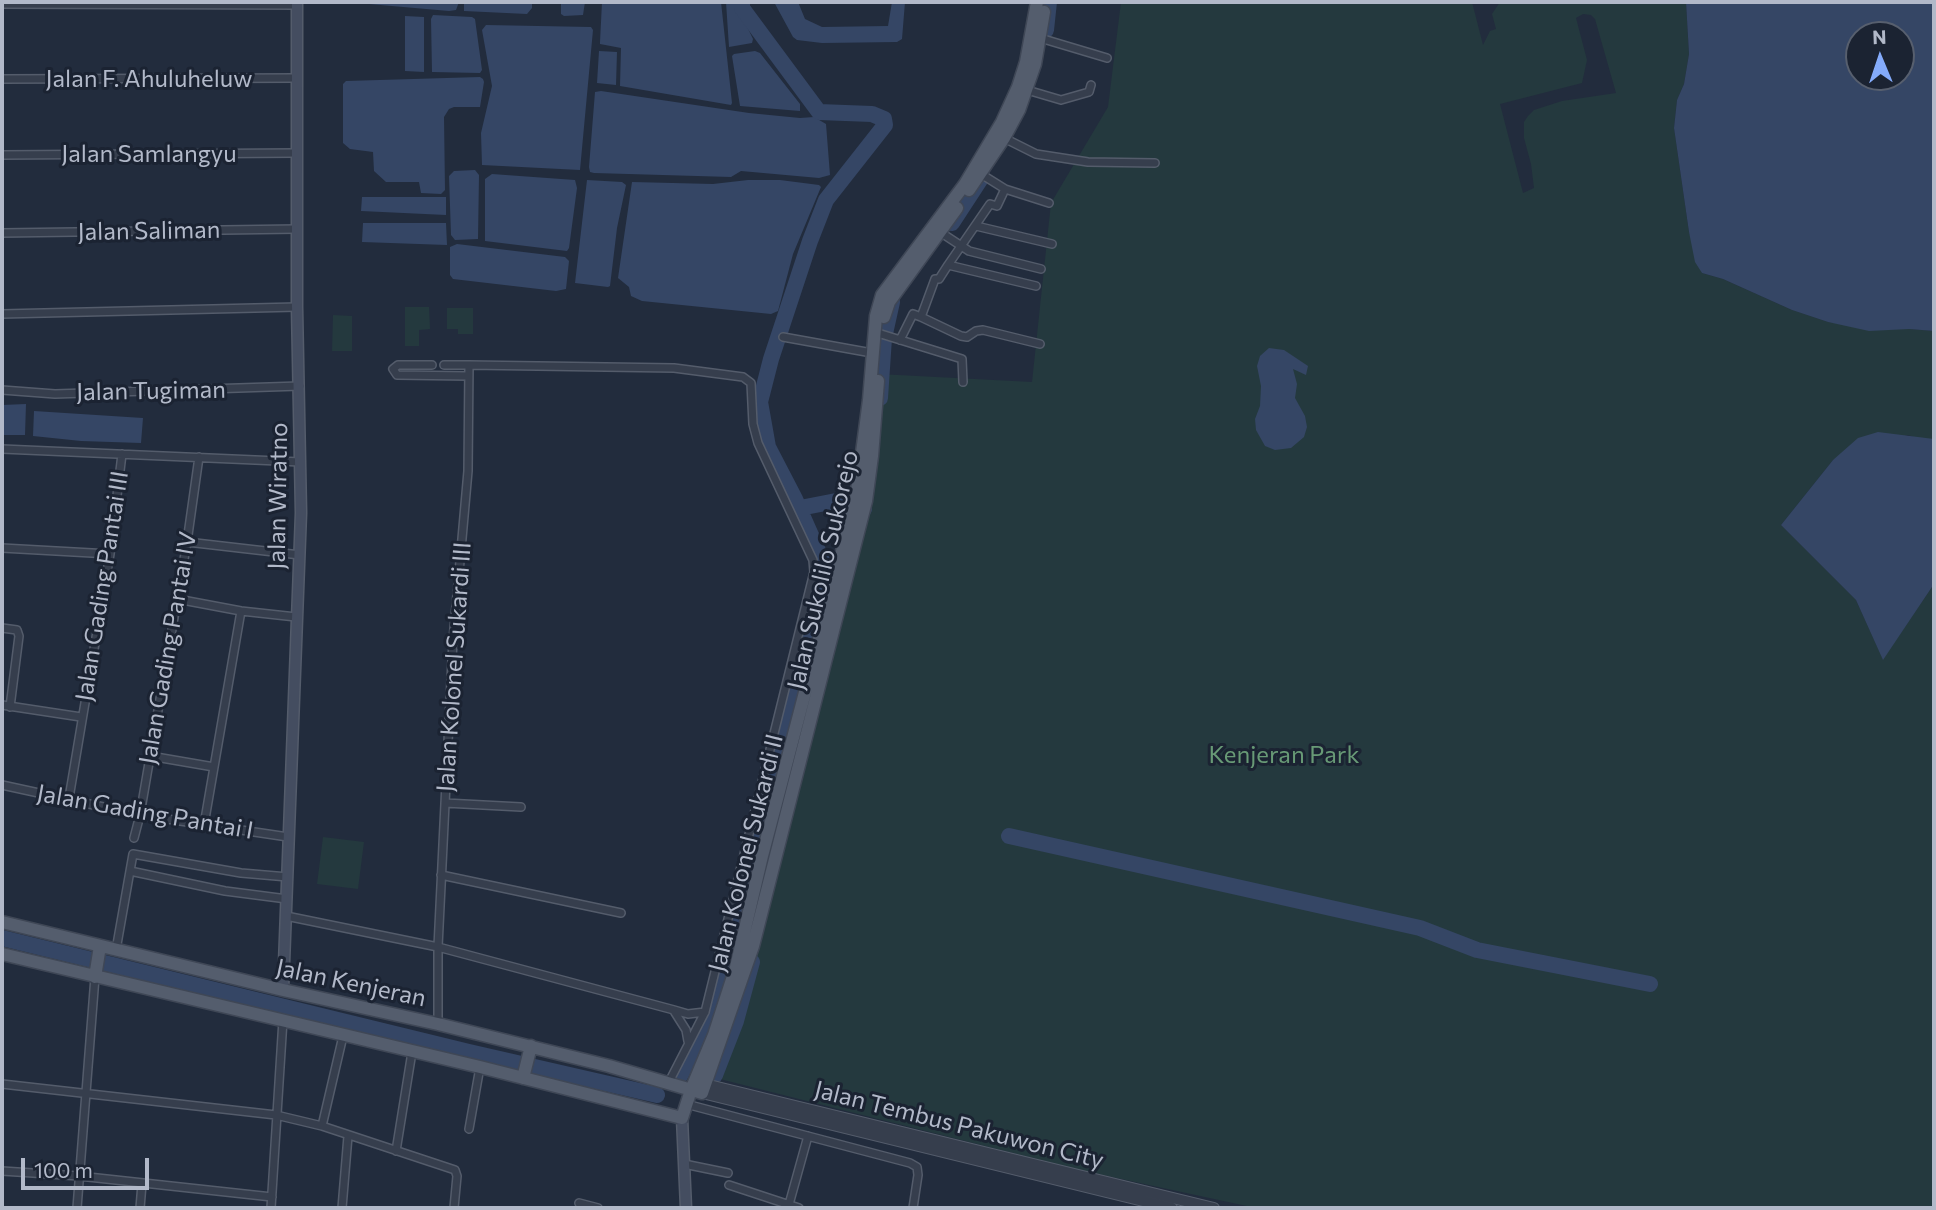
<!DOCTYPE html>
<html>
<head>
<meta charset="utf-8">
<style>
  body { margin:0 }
  #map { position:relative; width:1936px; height:1210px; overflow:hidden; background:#222c3d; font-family:Commissioner,sans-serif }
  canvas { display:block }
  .frame { position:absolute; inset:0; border:4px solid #b2b9c9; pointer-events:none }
  .north { position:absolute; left:1845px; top:21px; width:70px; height:70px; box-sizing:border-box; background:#1b2332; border:2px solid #575f6e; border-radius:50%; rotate:358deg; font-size:19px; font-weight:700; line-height:28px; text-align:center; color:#b2b9c9 }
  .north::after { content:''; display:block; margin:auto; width:24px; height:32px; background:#84abfb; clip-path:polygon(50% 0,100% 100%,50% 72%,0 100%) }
  .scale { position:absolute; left:21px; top:1158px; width:128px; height:32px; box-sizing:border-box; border:4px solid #b2b9c9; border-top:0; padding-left:9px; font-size:21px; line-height:24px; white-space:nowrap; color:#b2b9c9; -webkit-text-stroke:5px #1b2332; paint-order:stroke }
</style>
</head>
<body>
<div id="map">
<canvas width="1936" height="1210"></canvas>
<div class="frame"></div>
<div class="north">N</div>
<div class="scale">100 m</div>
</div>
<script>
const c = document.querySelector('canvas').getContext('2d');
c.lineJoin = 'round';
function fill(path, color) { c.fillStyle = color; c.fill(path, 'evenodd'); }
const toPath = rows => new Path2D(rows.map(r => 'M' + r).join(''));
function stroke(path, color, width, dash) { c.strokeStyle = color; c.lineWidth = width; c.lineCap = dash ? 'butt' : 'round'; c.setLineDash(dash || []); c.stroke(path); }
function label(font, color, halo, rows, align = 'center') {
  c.font = font + ' Commissioner,sans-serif'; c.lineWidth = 6; c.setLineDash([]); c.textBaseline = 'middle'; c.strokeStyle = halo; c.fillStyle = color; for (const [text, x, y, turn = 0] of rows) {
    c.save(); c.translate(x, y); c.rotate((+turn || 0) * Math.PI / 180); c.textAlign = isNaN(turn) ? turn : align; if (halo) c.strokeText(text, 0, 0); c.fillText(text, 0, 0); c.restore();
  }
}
fill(toPath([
  [1121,2,1472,2,1483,45,1490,31,1496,29,1492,14,1500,2,1686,2,1689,54,1684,84,1677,100,1674,128,1689,232,1702,273,1723,279,1792,310,1828,322,1934,331,1934,439,1919,439,1908,435,1833,460,1781,525,1856,600,1883,659,1934,584,1934,1208,1256,1208,1084,1171,708,1076,729,1016,872,453,879,374,1032,382,1051,203,1108,107],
  [1583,14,1591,15,1595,19,1616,93,1562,101,1534,110,1528,116,1524,122,1524,138,1531,164,1534,188,1523,193,1500,104,1582,83,1587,60,1576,18],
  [405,307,429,307,430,329,419,330,419,346,405,346],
  [447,308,473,308,473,334,458,334,458,329,447,329],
  [333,315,352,316,352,351,332,351],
  [323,837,364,842,358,889,317,884]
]), '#24393e');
fill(toPath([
  [360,2,459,2,456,10,449,11,369,4],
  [464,2,532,2,532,8,527,14,464,11],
  [561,2,585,2,583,15,564,16,561,14],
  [602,2,721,2,732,103,731,105,620,86,621,48,600,44,600,42],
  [726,2,735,2,753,39,752,43,729,47],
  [774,2,798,2,805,19,822,27,888,26,892,2,905,2,902,39,897,42,822,43,797,40,793,37],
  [1686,2,1934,2,1934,331,1909,329,1869,331,1828,322,1792,310,1723,279,1702,273,1695,262,1689,232,1674,128,1677,100,1684,84,1689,54],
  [1859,35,1901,35,1901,77,1859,77],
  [433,15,472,17,475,19,482,70,480,73,432,72,431,19],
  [405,16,424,17,424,72,405,71],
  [486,25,591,27,593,30,580,170,482,165,481,133,492,86,482,30],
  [599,51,617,52,616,85,597,83],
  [755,51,760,53,800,104,800,111,740,106,732,56,734,54],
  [480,77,483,79,484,82,480,107,454,107,449,109,444,117,445,190,441,194,421,193,419,182,386,182,374,171,373,152,350,149,343,143,343,84,346,81],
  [601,91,749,113,800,118,814,117,826,124,830,175,819,178,741,171,731,177,594,173,590,172,589,167,595,92],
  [475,170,479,175,478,239,455,240,451,235,449,176,454,171],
  [492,174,575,180,577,188,569,248,567,251,485,241,485,179],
  [587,180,622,182,626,185,617,228,610,286,608,287,575,283],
  [748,180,780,180,819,185,821,187,793,254,778,311,771,314,642,301,631,296,629,287,618,278,632,182,713,184],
  [362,197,446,197,446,215,361,211],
  [363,223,446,223,447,245,362,242],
  [457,244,565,257,569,261,566,289,556,291,453,279,450,275,450,247],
  [1269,348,1284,350,1308,366,1306,375,1293,369,1297,384,1295,398,1305,416,1307,427,1304,437,1291,448,1275,450,1265,446,1256,430,1255,419,1260,406,1261,386,1257,366,1260,356],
  [26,404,25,435,2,435,2,405],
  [34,411,143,418,141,443,81,441,33,436],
  [1878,432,1934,439,1934,584,1883,660,1856,600,1781,525,1833,460,1858,438]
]), '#354665');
stroke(toPath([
  [1046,30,1049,2],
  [952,223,982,177],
  [880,398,884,338,892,302],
  [800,508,836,501,864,509],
  [1009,836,1420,928,1477,950,1650,984],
  [2,938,469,1052,657,1095],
  [715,1075,736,1021,752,962],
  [680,1076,712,1017,733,949,826,569,795,499,768,447,760,402,771,359,810,241,826,200,885,125,884,119,872,114,819,112,742,8,742,2]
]), '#354665', 16);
const minor = toPath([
  [2,4,297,5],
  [1040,38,1107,58],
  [2,79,297,78],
  [1027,90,1061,100,1089,92,1091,85],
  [1004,138,1036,154,1088,162,1155,163],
  [2,155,296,153],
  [981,174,1005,189,1049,203],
  [976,226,1052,244],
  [940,232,969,251,1041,269],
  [2,233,297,229],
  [948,265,990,204,997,206,1005,189],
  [2,314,297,307],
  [921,317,961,336,967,337,976,331,983,330,1040,344],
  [881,334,962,359,963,382],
  [783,337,872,353],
  [900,340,913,314,921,317,935,279,939,279,948,265,1036,286],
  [432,365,398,365,393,369,397,375,468,376],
  [444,365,469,365],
  [2,390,55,394,300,386],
  [2,449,301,462],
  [187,542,300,555],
  [2,548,110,554],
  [177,599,241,611,296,617],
  [2,628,17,630,19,636,10,707],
  [2,705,81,717],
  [150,756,214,767],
  [2,785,140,815,288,837],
  [69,798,110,554,122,454],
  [445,803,521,807],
  [204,825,241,611],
  [134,838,140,815,187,542,199,457],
  [130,871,225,891,287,899],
  [441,875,621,913],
  [286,916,438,947,674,1010,688,1014,705,1012],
  [116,950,133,854,241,873,288,877],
  [674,1011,686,1030,688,1041],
  [438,1024,438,947,453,640,468,471,469,365,674,368,743,377,751,383,753,424,758,443,813,560,814,572,705,1012,669,1082],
  [2,1084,276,1115,322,1126,455,1170,457,1176,454,1208],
  [686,1104,910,1163,917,1167,918,1175,913,1208],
  [322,1126,343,1036],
  [469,1129,480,1067],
  [396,1151,412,1052],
  [684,1164,728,1173],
  [2,1171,79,1176,272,1197],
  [729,1185,799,1208],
  [579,1203,598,1208],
  [77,1208,95,977],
  [140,1208,142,1184],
  [271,1208,283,1020],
  [342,1208,348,1136],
  [788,1208,808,1136]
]);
const tertiary = toPath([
  [705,1084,1214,1208],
  [702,1093,1172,1208]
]);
const secondary = toPath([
  [283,990,301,513,297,307,297,2],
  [682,1118,686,1208]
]);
const primary = toPath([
  [969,190,1004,138,1019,110,1035,64,1044,12],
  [884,317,889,302,957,208],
  [2,922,283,990,438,1024,609,1066,702,1093,753,946,866,501,872,456,878,381],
  [2,954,480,1067,682,1118,691,1090,714,1035,736,967,762,856,856,498,869,400,876,316,882,295,965,184,1002,122,1018,87,1026,62,1037,2],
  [95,977,100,946],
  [523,1078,531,1046]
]);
stroke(minor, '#545c6b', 10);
stroke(tertiary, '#545c6b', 12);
stroke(secondary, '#545c6b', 13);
stroke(primary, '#3f4756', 15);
stroke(minor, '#363e4d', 7);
stroke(tertiary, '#363e4d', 10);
stroke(secondary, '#444d60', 10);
stroke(primary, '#545d6d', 12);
label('24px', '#b2b9c9', '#1b2332', [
  ["Jalan F. Ahuluheluw",149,79],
  ["Jalan Samlangyu",149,154],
  ["Jalan Saliman",149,231,-1],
  ["Jalan Tugiman",151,391,-1],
  ["Jalan Wiratno",278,496,-89],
  ["Jalan Sukolilo Sukorejo",823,570,-77],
  ["Jalan Gading Pantai III",102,586,-81],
  ["Jalan Gading Pantai IV",168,648,-80],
  ["Jalan Kolonel Sukardi III",454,667,-86],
  ["Jalan Gading Pantai I",145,812,10],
  ["Jalan Kolonel Sukardi II",746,853,-76],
  ["Jalan Kenjeran",351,983,12],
  ["Jalan Tembus Pakuwon City",959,1125,14]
]);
label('24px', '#689a76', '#1b2332', [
  ["Kenjeran Park",1284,755]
]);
</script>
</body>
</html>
